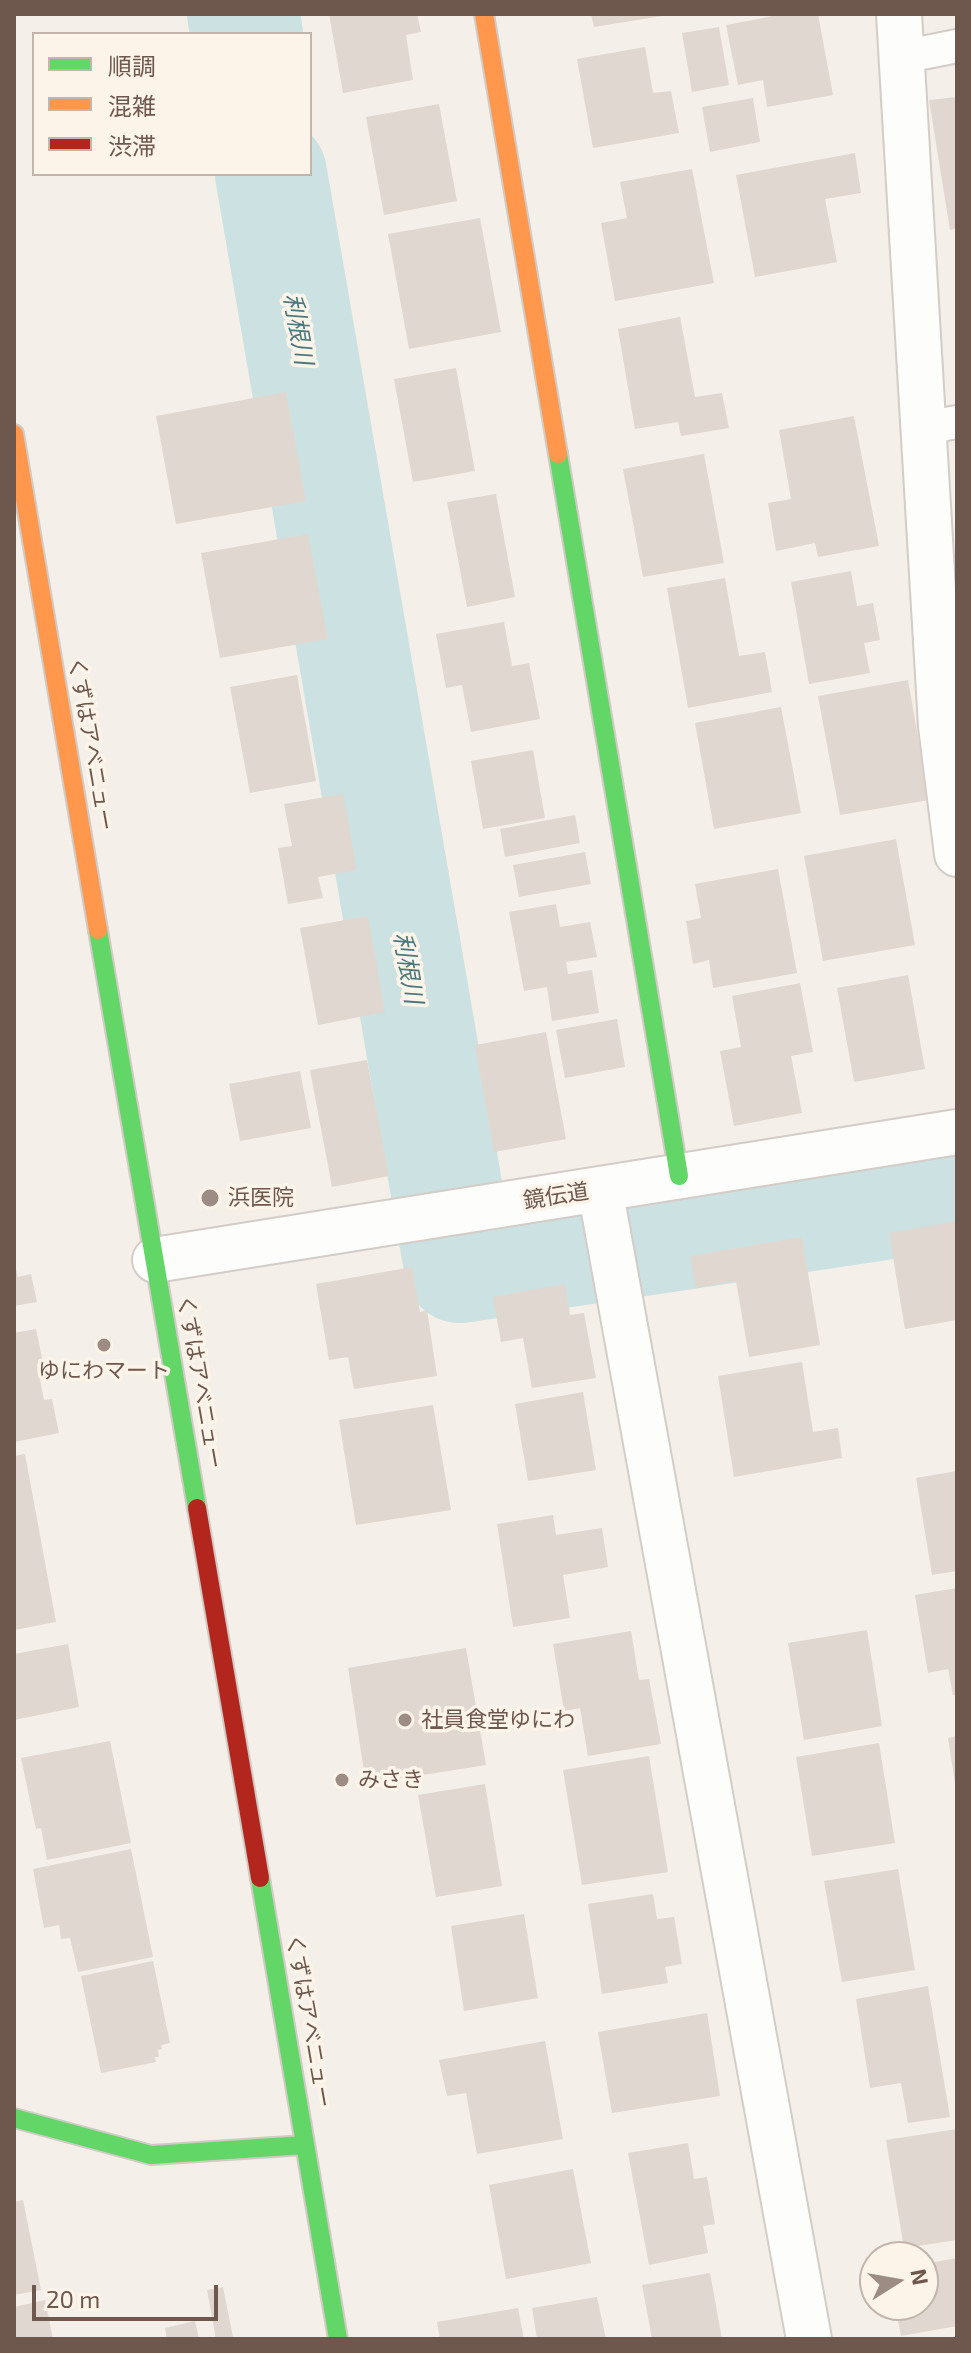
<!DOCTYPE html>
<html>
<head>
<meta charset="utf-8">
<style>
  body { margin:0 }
  #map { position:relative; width:971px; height:2353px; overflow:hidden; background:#f4efe8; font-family:"Exo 2","Noto Sans JP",sans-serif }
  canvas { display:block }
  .frame { position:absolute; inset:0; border:16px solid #6e574d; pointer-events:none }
  .legend { position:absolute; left:32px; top:32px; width:280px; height:144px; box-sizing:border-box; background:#fcf4e9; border:2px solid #c3b5ab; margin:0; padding:10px 14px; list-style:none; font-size:24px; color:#6e574d }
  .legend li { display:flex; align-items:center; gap:16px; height:40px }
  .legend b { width:40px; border:2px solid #c3b5ab }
  .north { position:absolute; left:859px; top:2241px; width:80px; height:80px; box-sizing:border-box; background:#fcf4e9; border:2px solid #c3b5ab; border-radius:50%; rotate:79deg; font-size:22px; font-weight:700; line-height:32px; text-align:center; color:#6e574d }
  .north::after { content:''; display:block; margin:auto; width:28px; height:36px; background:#9d8c83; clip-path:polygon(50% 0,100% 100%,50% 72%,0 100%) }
  .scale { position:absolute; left:32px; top:2285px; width:186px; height:36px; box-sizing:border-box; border:4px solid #6e574d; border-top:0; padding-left:10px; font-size:24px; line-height:28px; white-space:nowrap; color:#6e574d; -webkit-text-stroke:6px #fcf4e9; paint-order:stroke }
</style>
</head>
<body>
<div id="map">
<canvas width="971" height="2353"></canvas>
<div class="frame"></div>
<ul class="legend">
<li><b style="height:10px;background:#63d668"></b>順調</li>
<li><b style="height:10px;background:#ff974d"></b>混雑</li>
<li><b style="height:10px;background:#b3261e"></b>渋滞</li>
</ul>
<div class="north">N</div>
<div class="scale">20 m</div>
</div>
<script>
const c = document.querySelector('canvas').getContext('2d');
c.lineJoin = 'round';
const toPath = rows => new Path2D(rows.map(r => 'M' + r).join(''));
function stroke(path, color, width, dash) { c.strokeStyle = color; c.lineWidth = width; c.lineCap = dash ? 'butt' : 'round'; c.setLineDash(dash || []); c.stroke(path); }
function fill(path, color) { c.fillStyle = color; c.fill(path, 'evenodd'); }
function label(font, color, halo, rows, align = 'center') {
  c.font = font + ' "Exo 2","Noto Sans JP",sans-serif'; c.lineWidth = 7; c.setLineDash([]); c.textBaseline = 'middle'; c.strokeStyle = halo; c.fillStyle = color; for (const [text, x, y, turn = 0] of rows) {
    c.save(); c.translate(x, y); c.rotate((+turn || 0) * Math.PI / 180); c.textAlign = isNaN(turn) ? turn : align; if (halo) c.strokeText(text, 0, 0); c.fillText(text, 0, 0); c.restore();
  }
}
stroke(toPath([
  [243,14,247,34],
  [271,174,460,1267,957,1193]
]), '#cce2e2', 112);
fill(toPath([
  [329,14,417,14,421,32,406,35,413,80,343,93],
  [591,14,661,14,662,16,594,27],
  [784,14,818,14,833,95,767,107,763,80,738,85,726,25],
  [719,27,729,85,692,92,682,33],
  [645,47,653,93,671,91,679,133,593,148,577,59],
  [957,97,957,228,950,230,929,100],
  [753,98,760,142,710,152,702,107],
  [439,104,457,201,384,215,366,117],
  [855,153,861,193,825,199,837,262,755,277,736,175],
  [692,169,714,283,615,301,601,223,627,218,620,182],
  [480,218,501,332,409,349,388,234],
  [680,317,695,397,722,393,729,428,681,436,678,422,635,429,618,329],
  [456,368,475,471,413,482,394,379],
  [286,392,306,501,176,524,156,416],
  [854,416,879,546,818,557,815,543,776,551,768,503,791,499,779,430],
  [704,454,724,563,643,577,623,469],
  [496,494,515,597,467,607,447,502],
  [308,534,328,639,220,658,201,553],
  [851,571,857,606,873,603,880,640,864,643,870,673,809,684,791,582],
  [725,578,739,656,765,652,772,692,688,708,667,588],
  [504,622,512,666,529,663,540,719,471,732,462,685,446,688,436,634],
  [297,675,316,781,250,793,230,687],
  [908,680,929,800,840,815,818,696],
  [781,707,801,813,714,829,695,723],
  [533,750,545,818,483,829,471,761],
  [343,794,357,870,318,877,323,898,288,904,278,848,292,846,284,804],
  [575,815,580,843,505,857,500,829],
  [896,839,915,945,823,961,804,856],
  [585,852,591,884,519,897,513,865],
  [778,869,797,973,713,988,709,960,693,964,686,921,701,918,695,884],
  [556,904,560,927,590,922,597,957,566,962,568,974,592,970,599,1013,552,1021,547,987,524,991,509,912],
  [368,916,385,1012,318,1025,300,928],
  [908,975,925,1069,854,1082,837,988],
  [800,983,813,1052,791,1056,802,1113,734,1126,720,1051,741,1047,732,996],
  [617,1019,625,1067,565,1078,556,1030],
  [546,1032,566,1139,494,1152,475,1045],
  [367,1060,389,1176,332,1187,310,1070],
  [300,1071,311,1128,240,1141,229,1084],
  [957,1221,957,1320,905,1329,889,1233],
  [802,1237,820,1345,749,1357,736,1281,696,1288,690,1256],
  [14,1262,18,1277,31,1274,37,1302,14,1306],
  [412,1267,420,1312,427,1310,437,1376,354,1389,348,1357,329,1360,316,1284],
  [565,1284,570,1315,584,1313,596,1378,532,1388,523,1338,501,1342,493,1297],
  [36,1329,43,1363,37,1364,44,1400,52,1399,59,1433,14,1442,14,1333],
  [802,1362,813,1432,838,1428,842,1458,734,1477,718,1376],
  [583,1392,596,1470,528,1481,515,1404],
  [433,1405,451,1510,356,1525,339,1420],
  [25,1454,56,1622,14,1630,14,1456],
  [957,1471,957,1571,932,1575,916,1478],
  [553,1515,556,1535,602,1528,608,1567,563,1575,570,1618,513,1627,497,1524],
  [957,1588,957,1695,953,1695,948,1669,928,1673,915,1595],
  [867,1630,882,1726,804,1740,788,1643],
  [631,1631,639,1680,649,1679,661,1744,588,1756,580,1708,564,1711,553,1644],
  [68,1644,79,1707,14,1720,14,1654],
  [466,1648,486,1765,366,1784,348,1668],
  [957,1736,957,1783,955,1783,948,1738],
  [110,1741,131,1843,47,1860,41,1828,36,1829,21,1758],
  [879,1743,895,1843,812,1856,796,1757],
  [649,1756,668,1872,582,1885,563,1770],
  [485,1784,502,1886,436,1897,418,1795],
  [131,1849,153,1957,78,1972,70,1938,61,1939,59,1925,44,1928,33,1869],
  [898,1869,915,1970,842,1982,824,1881],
  [653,1894,657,1919,674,1917,682,1964,665,1967,668,1983,602,1994,588,1904],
  [524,1914,538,1998,464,2011,451,1926],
  [153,1961,170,2043,161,2045,162,2049,158,2050,159,2057,155,2057,156,2062,101,2073,81,1976],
  [928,1986,950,2117,908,2123,901,2083,870,2088,856,1999],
  [707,2013,720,2096,612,2113,598,2032],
  [545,2041,563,2139,477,2154,466,2093,447,2096,439,2060],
  [957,2129,957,2240,904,2248,886,2140],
  [688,2143,694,2179,707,2177,715,2224,703,2226,708,2253,649,2265,628,2153],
  [573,2169,591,2263,506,2279,489,2185],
  [23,2200,41,2290,14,2295,14,2202],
  [957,2258,957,2326,901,2336,895,2305,923,2305,923,2264],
  [710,2273,722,2339,652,2339,642,2285],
  [223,2287,233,2337,216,2339,207,2290],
  [597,2297,606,2339,537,2339,532,2308],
  [45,2300,53,2339,14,2339,14,2307],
  [518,2308,524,2339,440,2339,437,2322],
  [195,2321,199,2339,167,2339,165,2328]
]), '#e0d7d1');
const lane = toPath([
  [902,57,957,46],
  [924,428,957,422]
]);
const street = toPath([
  [899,14,941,726,957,854],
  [600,1189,809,2339],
  [155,1260,957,1132]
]);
const fast = toPath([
  [558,454,679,1176],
  [98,930,197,1508],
  [260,1878,338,2339],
  [14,2118,151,2155,305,2145]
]);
const slow = toPath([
  [484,14,558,454],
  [14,434,98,930]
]);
const jam = toPath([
  [197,1508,260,1878]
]);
stroke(lane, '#d3ccc7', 36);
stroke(street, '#d3ccc7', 48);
stroke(fast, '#d2cbc5', 22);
stroke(slow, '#d2cbc5', 22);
stroke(jam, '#d2cbc5', 22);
stroke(lane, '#fdfdfc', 32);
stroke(street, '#fdfdfc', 44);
stroke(fast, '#63d668', 18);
stroke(slow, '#ff974d', 18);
stroke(jam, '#b3261e', 18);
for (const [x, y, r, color] of [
  [210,1198,10,"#9d8c83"],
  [104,1345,8,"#9d8c83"],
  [405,1720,8,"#9d8c83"],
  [342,1780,8,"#9d8c83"]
]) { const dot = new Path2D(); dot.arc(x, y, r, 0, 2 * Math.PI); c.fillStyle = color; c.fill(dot); stroke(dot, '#fcf4e9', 3); }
label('22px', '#6e574d', '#fcf4e9', [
  ["くずはアベニュー",91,744,80],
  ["鏡伝道",556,1196,-9],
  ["くずはアベニュー",200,1382,80],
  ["くずはアベニュー",309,2021,80]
]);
label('22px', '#6e574d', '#fcf4e9', [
  ["浜医院",228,1198],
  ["ゆにわマート",104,1371,"center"],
  ["社員食堂ゆにわ",421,1720],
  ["みさき",358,1780]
], 'left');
label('italic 24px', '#49787f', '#fcf4e9', [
  ["利根川",298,329,80],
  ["利根川",408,968,80]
]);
</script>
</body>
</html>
